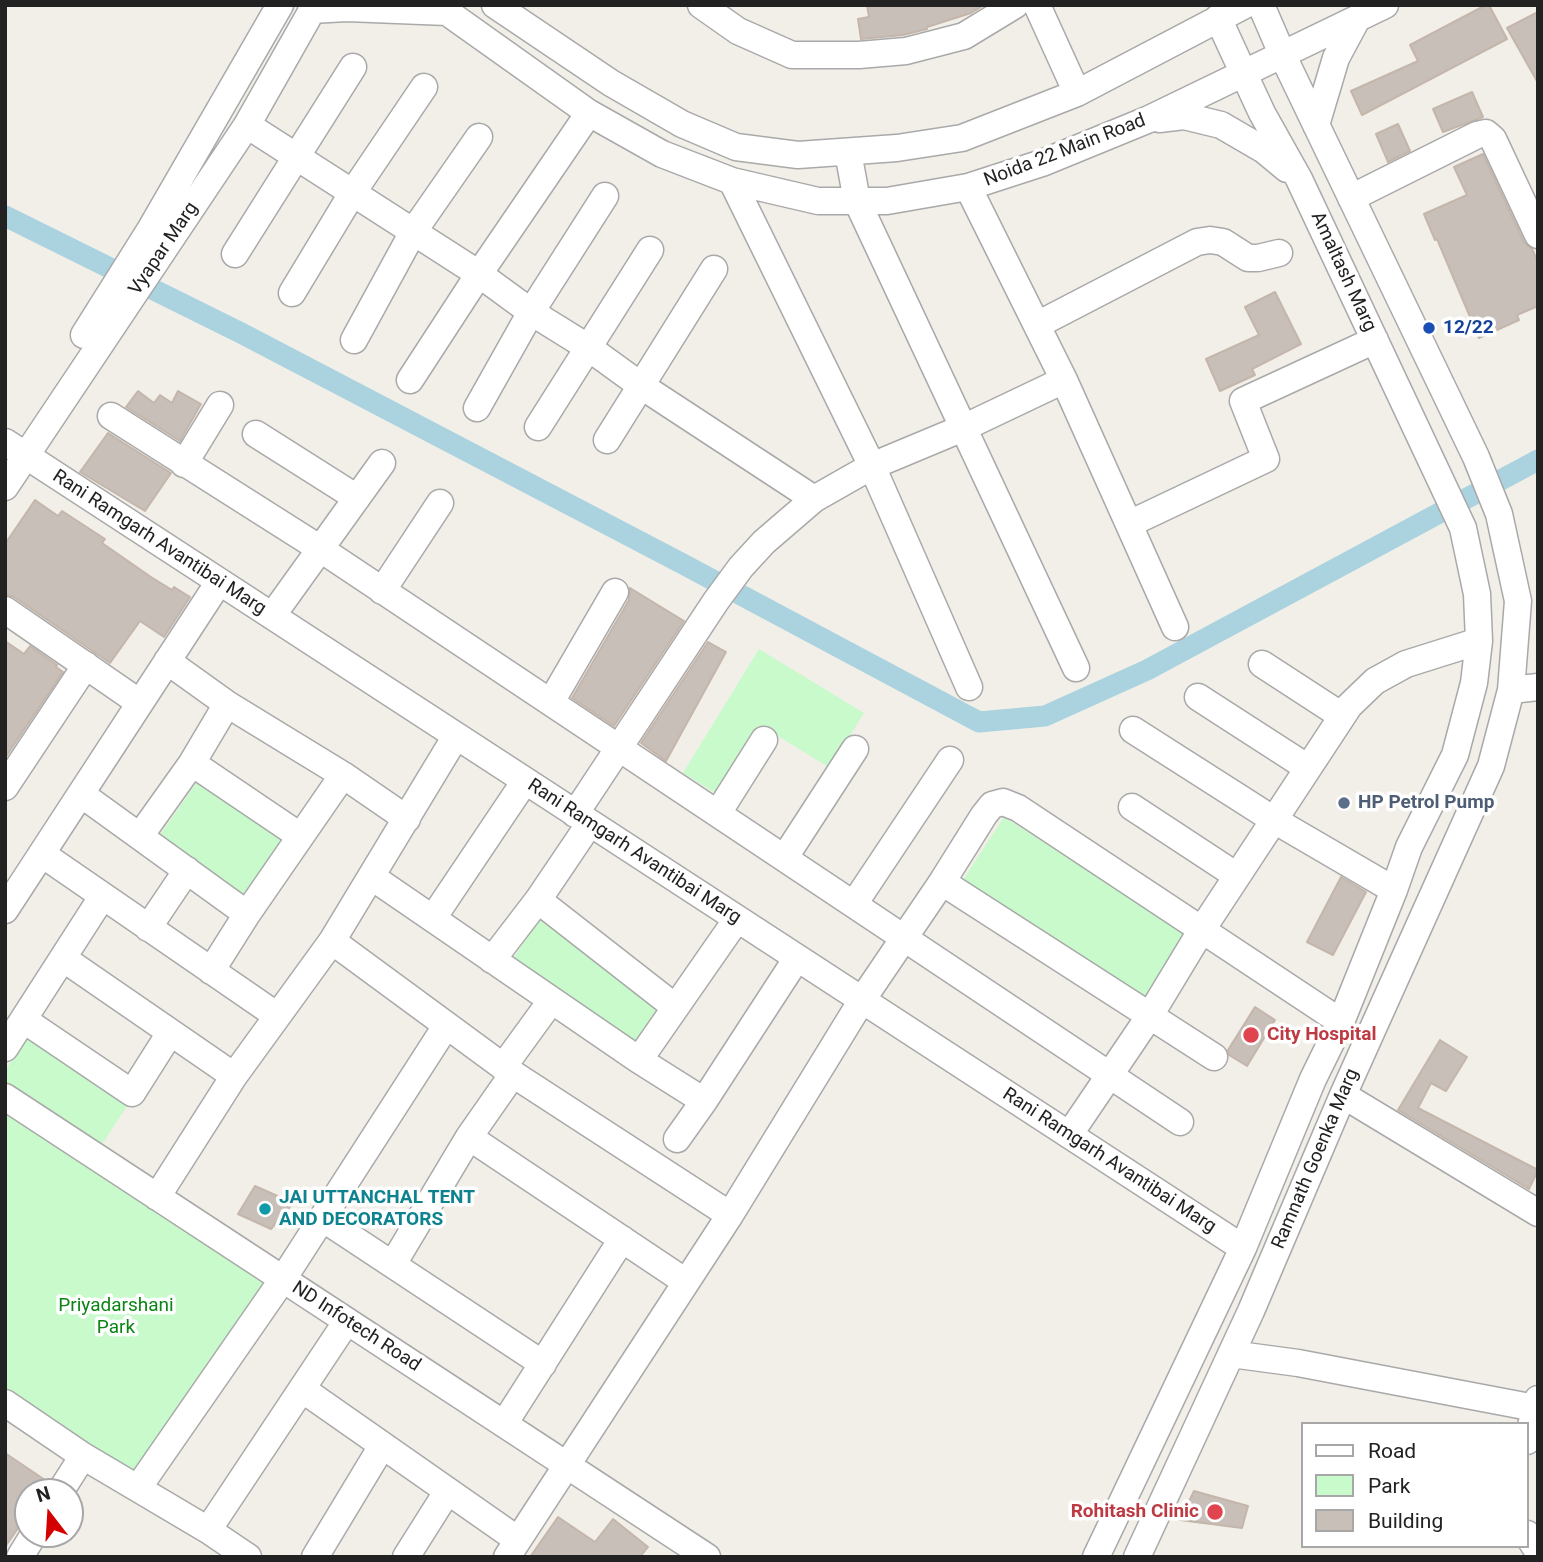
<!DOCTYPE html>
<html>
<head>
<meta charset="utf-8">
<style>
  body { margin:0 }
  #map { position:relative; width:1543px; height:1562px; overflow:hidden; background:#f2efe9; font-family:Roboto,sans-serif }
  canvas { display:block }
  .frame { position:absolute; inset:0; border:7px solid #222; pointer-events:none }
  .legend { position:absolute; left:1301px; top:1422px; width:228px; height:126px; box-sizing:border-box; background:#fff; border:2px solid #a7a7a7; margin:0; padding:9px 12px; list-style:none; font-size:21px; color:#222 }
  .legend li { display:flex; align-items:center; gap:14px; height:35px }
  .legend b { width:35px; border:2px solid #a7a7a7 }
  .north { position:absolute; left:14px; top:1478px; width:70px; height:70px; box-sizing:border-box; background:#fff; border:2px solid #a7a7a7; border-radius:50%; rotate:343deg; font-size:19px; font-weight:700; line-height:28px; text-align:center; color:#222 }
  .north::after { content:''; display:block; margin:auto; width:24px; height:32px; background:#d40000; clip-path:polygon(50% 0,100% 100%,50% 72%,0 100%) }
</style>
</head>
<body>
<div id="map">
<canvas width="1543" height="1562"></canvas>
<div class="frame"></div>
<ul class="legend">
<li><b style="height:9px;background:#fff"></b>Road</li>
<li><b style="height:19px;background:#c8facc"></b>Park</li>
<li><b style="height:19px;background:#c7bfb8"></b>Building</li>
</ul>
<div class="north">N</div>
</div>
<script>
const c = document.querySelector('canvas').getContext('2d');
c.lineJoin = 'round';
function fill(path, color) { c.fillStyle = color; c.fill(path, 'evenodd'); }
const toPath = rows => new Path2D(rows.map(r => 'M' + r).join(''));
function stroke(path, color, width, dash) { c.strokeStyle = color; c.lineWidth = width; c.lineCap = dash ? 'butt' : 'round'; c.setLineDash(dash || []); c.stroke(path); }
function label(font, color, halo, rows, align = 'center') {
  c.font = font + ' Roboto,sans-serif'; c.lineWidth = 7; c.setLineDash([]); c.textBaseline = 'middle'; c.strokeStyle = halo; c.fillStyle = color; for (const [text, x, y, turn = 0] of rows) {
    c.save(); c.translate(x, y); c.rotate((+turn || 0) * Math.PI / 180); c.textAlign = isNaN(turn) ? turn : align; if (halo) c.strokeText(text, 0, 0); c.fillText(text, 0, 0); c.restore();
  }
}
fill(toPath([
  [759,649,864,713,830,768,763,727,720,796,683,773],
  [201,776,300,844,257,907,157,839],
  [1004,817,1189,935,1145,1004,959,886],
  [545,911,685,1006,648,1061,508,966],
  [32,1030,133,1097,97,1152,5,1092,5,1071],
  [5,1112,274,1287,134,1478,5,1393]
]), '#c8facc');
stroke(toPath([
  [5,216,243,334,681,563,979,722,1045,716,1147,670,1538,460]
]), '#aad3df', 21);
const building = toPath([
  [867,5,984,5,971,13,927,27,927,29,903,35,861,39,858,19,869,17,867,5],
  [1486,5,1489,5,1507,39,1362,115,1351,91,1418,61,1410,45,1486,5],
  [1538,12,1538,83,1507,28,1538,12],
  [1472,92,1483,117,1443,132,1433,109,1472,92],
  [1398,124,1410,151,1388,162,1376,134,1398,124],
  [1483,154,1524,242,1532,249,1538,262,1538,306,1517,315,1519,320,1479,338,1437,239,1435,240,1424,214,1467,195,1454,167,1483,154],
  [1275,292,1301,344,1252,369,1255,375,1220,391,1206,359,1259,335,1245,307,1275,292],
  [138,391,154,403,160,395,172,403,178,391,201,404,180,441,126,407,138,391],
  [108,433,171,473,145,511,80,472,108,433],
  [35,500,58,516,62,511,105,539,102,543,151,577,172,590,174,587,190,597,164,637,140,621,110,663,14,597,5,594,5,544,35,500],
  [630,588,684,621,614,726,572,698,629,600,630,588],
  [5,641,24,654,30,646,57,665,56,667,63,672,5,758,5,641],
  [708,642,726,652,666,761,641,743,708,642],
  [1341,877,1366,892,1333,955,1307,942,1341,877],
  [1255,1007,1275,1020,1247,1066,1229,1055,1228,1050,1255,1007],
  [1440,1040,1467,1057,1446,1091,1431,1083,1418,1108,1538,1170,1529,1189,1398,1110,1440,1040],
  [255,1186,293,1203,271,1229,238,1214,255,1186],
  [5,1453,45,1480,37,1492,28,1492,28,1514,5,1547,5,1453],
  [1194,1491,1248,1506,1242,1528,1180,1520,1194,1491],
  [558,1517,595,1542,613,1519,648,1547,640,1557,530,1557,558,1517]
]);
fill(building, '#c7bfb8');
stroke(building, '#c4b6ab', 2);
const minor = toPath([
  [437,5,589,113,662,154,732,181,818,201,887,201,968,187,1042,163,1147,120,1385,5],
  [495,5,611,83,682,124,736,147,798,155,897,148,962,138,1077,93,1245,5],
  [701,5,738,31,792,55,859,55,906,51,964,36,1015,5],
  [1037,5,1077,93],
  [311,10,347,8,447,12],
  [1159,119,1184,116,1221,125,1264,150,1287,169],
  [247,125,479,274,531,312,589,348,640,385,814,499],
  [1316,125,1336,58,1357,19],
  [848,152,857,201,1076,668],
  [732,181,872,466,969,687],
  [968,187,1064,380,1175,627],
  [1351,198,1477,135,1486,133,1493,139,1538,235],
  [235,254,353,67],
  [292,293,353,192,424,87],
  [1037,325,1197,242,1210,240,1223,242,1248,258,1258,258,1279,253],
  [84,335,150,230,280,5],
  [354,340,413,232,479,137],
  [410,380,479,274,589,113],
  [477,408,531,312,605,196],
  [111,416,319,548,1180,1122],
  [538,427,650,250],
  [256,434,357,498],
  [607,440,714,269],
  [5,442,1243,1248],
  [184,464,220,405],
  [5,487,247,125,315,5],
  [1129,524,1266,459,1243,401,1375,340],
  [382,591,440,503],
  [5,610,140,703],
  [272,616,382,463],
  [167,661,227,704,343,775,407,819],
  [1262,664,1342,716],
  [1511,690,1538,687],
  [1198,697,1308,768],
  [551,702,615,592],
  [1133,730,1274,820,1394,890],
  [192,763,300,836],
  [5,787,86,665],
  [81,794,247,914],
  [1132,807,1237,876],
  [718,813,764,740],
  [575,814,716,601,741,567,764,542,814,499,872,466,963,428,1064,380],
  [140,836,192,763,227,704],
  [42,854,276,1015],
  [785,857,855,749],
  [372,877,639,1060,704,1101],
  [942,882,1214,1057],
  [538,900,675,1007],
  [854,904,950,760],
  [5,910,219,582],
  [433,918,525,781],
  [148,928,187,870],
  [332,941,513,1074,730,1215],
  [64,959,234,1076],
  [492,960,538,900,590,823],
  [211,971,247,914,343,775],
  [24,1020,132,1093,170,1033],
  [5,1048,102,897],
  [639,1060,737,919],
  [503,1067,551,1001],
  [1343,1095,1538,1213],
  [5,1097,707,1557],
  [1069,1135,1149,1017,1201,931,1349,706,1375,681,1406,664,1479,641],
  [469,1137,686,1282],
  [677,1139,704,1101,797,958],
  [157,1197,234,1076,332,941,456,736],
  [322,1218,543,1364],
  [393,1264,469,1137,513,1074],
  [1231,1354,1298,1363,1535,1408],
  [302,1389,518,1540],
  [5,1403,83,1456,208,1530,248,1557],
  [504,1424,622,1239],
  [1527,1441,1538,1399],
  [138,1488,283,1279,446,1026],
  [60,1492,83,1456],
  [208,1530,347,1321],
  [1527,1534,1537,1550,1538,1557],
  [20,1557,34,1534],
  [315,1557,382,1446],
  [406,1557,447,1492],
  [507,1557,730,1215,862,1000,942,882,984,815,992,805,1003,802,1018,808,1341,1022],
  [1096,1557,1243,1248,1313,1079,1341,1022,1394,890,1409,847,1455,755,1474,683,1479,641,1477,594,1463,528,1299,179,1262,113,1218,18],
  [1137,1557,1251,1311,1343,1095,1491,766,1511,690,1518,601,1499,514,1476,457,1283,56,1261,5]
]);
stroke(minor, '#a9a9a9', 29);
stroke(minor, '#fff', 26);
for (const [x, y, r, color] of [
  [1429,328,7,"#1a4fb4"],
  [1344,803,7,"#5c6f8a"],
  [1251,1035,9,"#e0444e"],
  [265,1209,7,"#0f9aa8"],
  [1215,1512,9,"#e0444e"]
]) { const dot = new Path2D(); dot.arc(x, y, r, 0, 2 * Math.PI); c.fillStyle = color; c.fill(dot); stroke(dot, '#fff', 2.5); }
label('19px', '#222', '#fff', [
  ["Noida 22 Main Road",1065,151,-21],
  ["Vyapar Marg",164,249,-56],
  ["Amaltash Marg",1343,272,65],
  ["Rani Ramgarh Avantibai Marg",159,543,33],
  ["Rani Ramgarh Avantibai Marg",634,852,33],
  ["Ramnath Goenka Marg",1316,1159,-67],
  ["Rani Ramgarh Avantibai Marg",1109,1161,33],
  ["ND Infotech Road",356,1327,33]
]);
label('bold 19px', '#164399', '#fff', [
  ["12/22",1443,328]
], 'left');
label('bold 19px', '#4e5e75', '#fff', [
  ["HP Petrol Pump",1358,803]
], 'left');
label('bold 19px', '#be3a42', '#fff', [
  ["City Hospital",1267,1035],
  ["Rohitash Clinic",1199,1512,"right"]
], 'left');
label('bold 19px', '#0d838f', '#fff', [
  ["JAI UTTANCHAL TENT",279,1198],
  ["AND DECORATORS",279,1220]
], 'left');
label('19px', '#0c8416', '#fff', [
  ["Priyadarshani",116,1306],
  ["Park",116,1328]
]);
</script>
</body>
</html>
